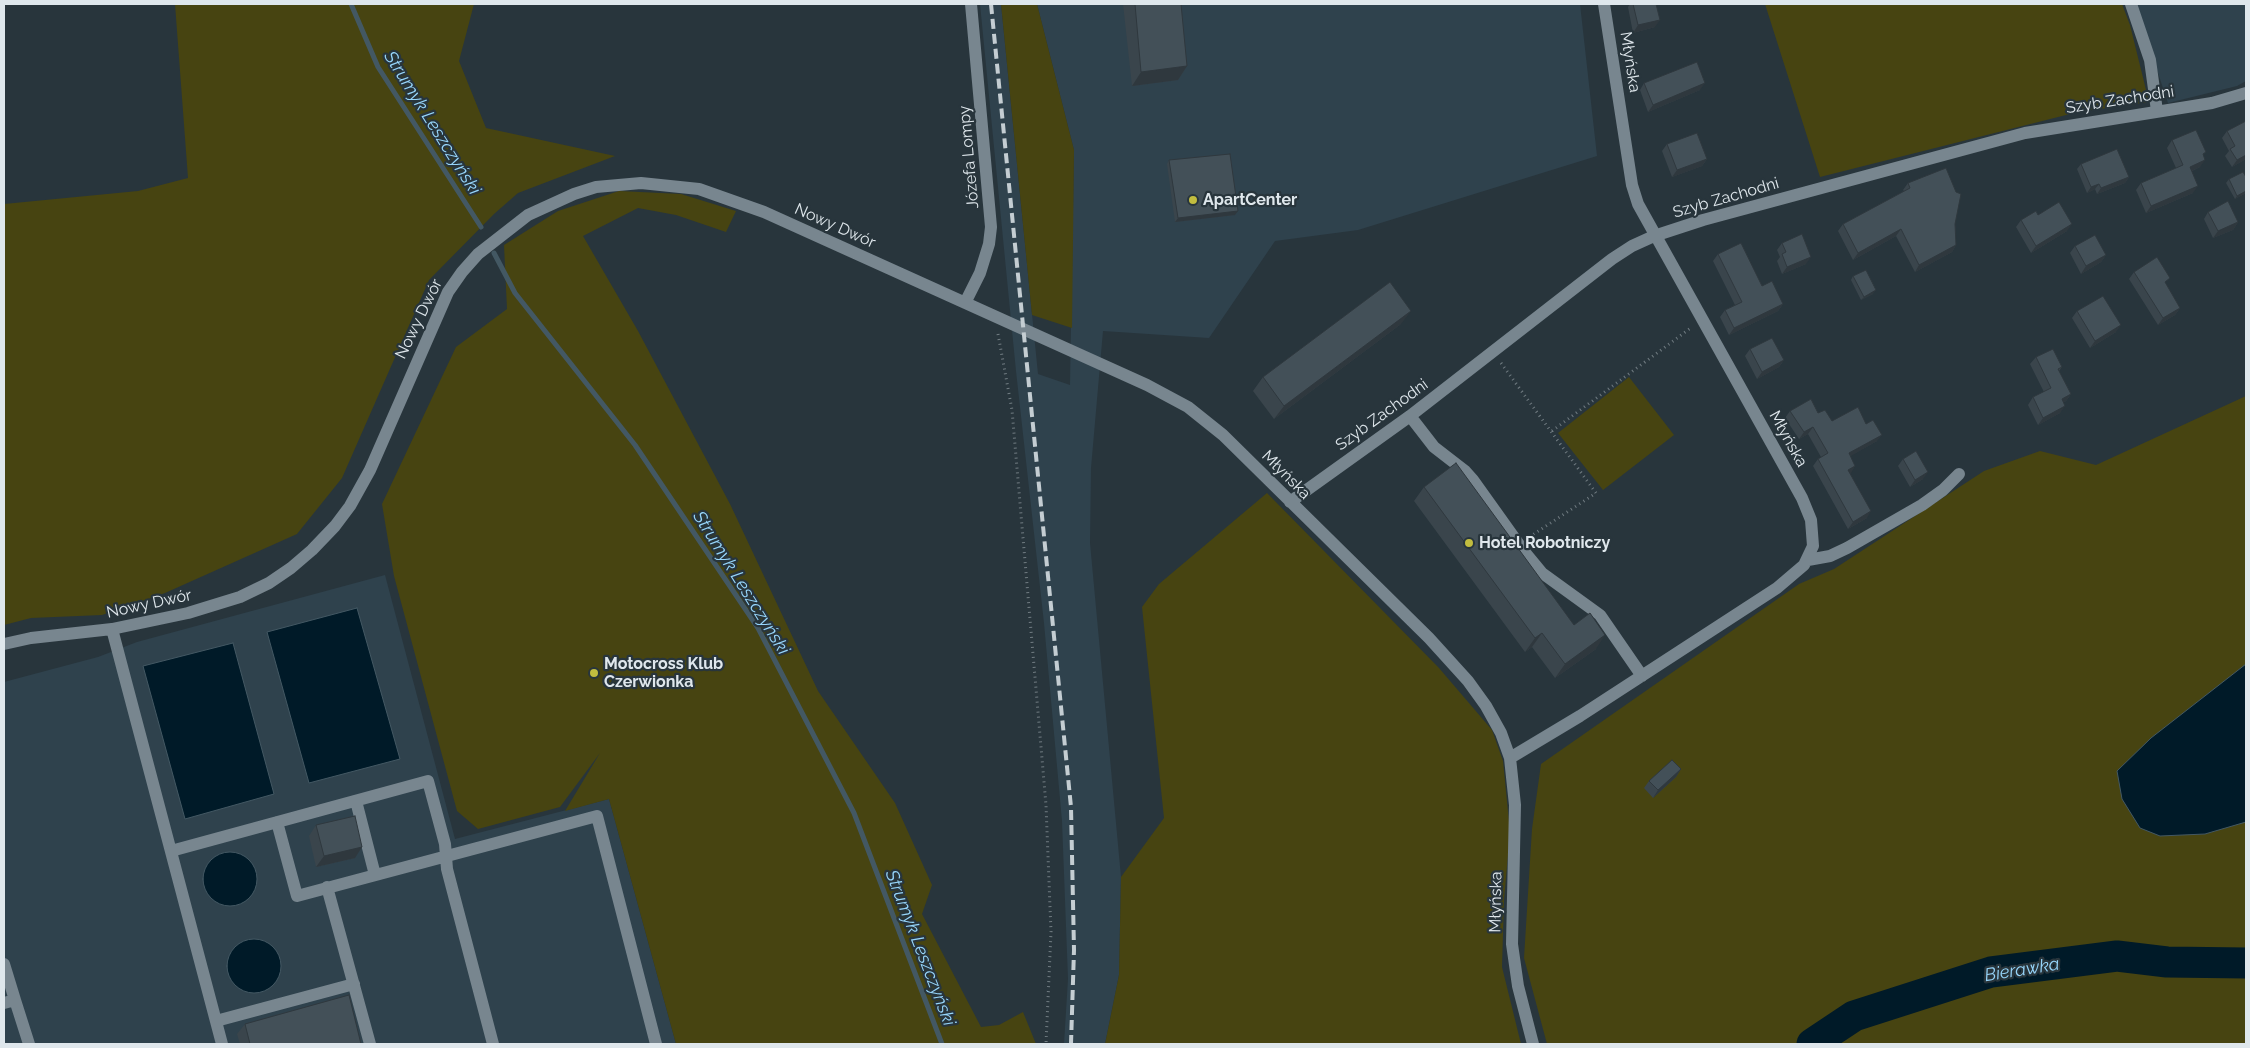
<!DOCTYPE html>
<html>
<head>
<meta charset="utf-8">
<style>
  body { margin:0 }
  #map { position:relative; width:2250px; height:1048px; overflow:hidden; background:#28353c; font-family:Raleway,sans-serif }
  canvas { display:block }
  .frame { position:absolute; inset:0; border:5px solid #dfe7ec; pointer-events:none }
</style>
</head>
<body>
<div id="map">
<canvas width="2250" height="1048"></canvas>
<div class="frame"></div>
</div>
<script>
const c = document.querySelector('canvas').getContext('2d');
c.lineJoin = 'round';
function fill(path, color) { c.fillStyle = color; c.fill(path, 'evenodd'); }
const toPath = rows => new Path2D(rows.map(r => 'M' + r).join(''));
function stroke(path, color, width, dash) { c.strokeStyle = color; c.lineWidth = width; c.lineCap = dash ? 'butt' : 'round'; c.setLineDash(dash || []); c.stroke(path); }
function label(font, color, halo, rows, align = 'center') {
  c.font = font + ' Raleway,sans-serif'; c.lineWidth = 4.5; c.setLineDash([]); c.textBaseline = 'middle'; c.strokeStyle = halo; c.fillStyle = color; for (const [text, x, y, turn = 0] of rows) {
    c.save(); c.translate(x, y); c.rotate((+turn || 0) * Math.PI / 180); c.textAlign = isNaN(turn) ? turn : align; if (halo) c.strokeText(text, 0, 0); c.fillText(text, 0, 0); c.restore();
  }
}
fill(toPath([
  [980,4,1001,4,1038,374,1070,385,1074,150,1037,4,1580,4,1597,156,1358,230,1275,241,1209,338,1103,331,1091,468,1090,543,1121,877,1119,975,1105,1044,1064,1044,1068,979,1062,821,1044,623,1016,371],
  [2135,4,2246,4,2246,81,2237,86,2168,103],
  [385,575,455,839,609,799,676,1044,4,1044,4,682,98,657,137,642]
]), '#2f424d');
fill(toPath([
  [175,4,474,4,459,61,486,128,615,156,518,193,494,214,429,280,342,478,297,534,165,593,102,615,31,618,4,625,4,204,138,191,188,178],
  [1001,4,1037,4,1074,150,1072,328,1032,315],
  [1765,4,2122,4,2130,25,2149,102,2078,112,1820,177],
  [619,191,681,194,736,211,726,232,676,215,638,208,583,236,638,331,730,504,818,691,895,803,932,885,922,914,981,1027,999,1025,1023,1012,1036,1044,676,1044,609,799,565,811,600,753,560,807,478,829,457,811,394,576,382,504,456,347,507,309,504,245,558,211],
  [1629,377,1674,435,1603,490,1558,433],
  [2246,396,2246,1044,1547,1044,1524,958,1532,829,1541,764,1799,584,1834,569,1984,471,2040,451,2096,465],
  [1267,493,1439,668,1492,730,1503,761,1510,832,1504,900,1502,967,1521,1044,1105,1044,1119,975,1121,877,1164,818,1142,607,1159,584]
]), '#474411');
const water = toPath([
  [357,608,400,759,309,783,267,632,357,608],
  [233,643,274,794,185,819,143,666,233,643],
  [2246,664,2246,822,2205,834,2160,836,2140,828,2122,799,2117,771,2151,738,2246,664],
  '203 879a27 27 0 1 1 54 0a27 27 0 1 1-54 0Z',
  '227 966a27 27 0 1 1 54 0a27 27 0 1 1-54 0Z'
]);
fill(water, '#001a28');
stroke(water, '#435863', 1);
stroke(toPath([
  [351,4,378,67,481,227],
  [494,253,515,293,635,445,758,628,854,813,942,1044]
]), '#435863', 5);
stroke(toPath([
  [1812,1044,1854,1016,1991,972,2117,956,2167,962,2246,963]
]), '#001a28', 31);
stroke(toPath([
  [998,334,1012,410,1046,805,1051,932,1046,1044],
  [1501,363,1596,493,1531,536],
  [1552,431,1692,327]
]), '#727d83', 3, [1, 4]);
stroke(toPath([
  [2131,4,2150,60,2157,111],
  [965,303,980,273,989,244,991,227,971,4],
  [1410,416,1434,447,1465,471,1473,480,1523,550,1542,573,1600,615,1642,676],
  [1290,502,1410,416,1612,259,1632,246,1654,236,1703,220,2025,133,2212,103,2246,93],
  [1808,560,1830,556,1847,548,1922,505,1943,490,1959,474],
  [112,629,222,1044],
  [4,644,31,638,112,629,188,613,240,597,269,583,291,568,312,550,335,526,350,506,370,470,448,292,462,272,478,254,528,215,574,194,596,187,641,183,699,189,764,212,1147,385,1188,407,1223,435,1429,638,1468,681,1486,706,1501,733,1510,758,1515,805,1512,944,1518,986,1533,1044],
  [1510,758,1580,716,1777,588,1804,565,1813,546,1811,520,1802,498,1638,204,1632,185,1604,4],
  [356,801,375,875],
  [277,822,297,896,597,816,656,1044],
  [171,851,428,781,445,844,447,869,493,1044],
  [327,887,370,1044],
  [4,964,15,1000],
  [4,1003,15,1000,29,1044],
  [216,1021,354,984]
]), '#78868f', 12);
stroke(toPath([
  [991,4,1071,807,1074,950,1071,1044]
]), '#c4cdd2', 4, [10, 5]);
fill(toPath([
  [1123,4,1181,4,1187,66,1178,80,1132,86],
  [1630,4,1656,4,1655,27,1633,33,1628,7],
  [1644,83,1700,90,1648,112,1640,90],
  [2246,121,2246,159,2232,167,2225,156,2229,151,2222,138,2227,131],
  [2172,140,2204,156,2200,167,2192,171,2193,193,2146,213,2136,190,2141,183,2176,168,2167,148],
  [1667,144,1707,159,1702,166,1672,177,1662,151],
  [1169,160,1235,215,1175,222,1167,164],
  [2081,164,2129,177,2125,183,2097,194,2095,189,2087,193,2077,169],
  [2246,177,2246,193,2235,199,2226,183,2229,179],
  [1908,183,1955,224,1956,245,1952,252,1915,272,1896,236,1853,260,1838,231,1843,224,1904,191,1903,190],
  [2208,212,2238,222,2233,230,2213,238,2204,219],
  [2038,215,2067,231,2031,253,2016,227,2021,220],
  [1782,243,1806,264,1782,274,1777,261,1780,257,1777,250],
  [2075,246,2106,255,2101,262,2081,274,2070,253],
  [1718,254,1762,286,1783,304,1778,311,1729,335,1720,317,1725,310,1735,305,1713,261],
  [2134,272,2166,284,2180,308,2175,315,2158,325,2129,279],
  [1853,276,1873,294,1861,300,1851,280],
  [2077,311,2116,332,2090,348,2072,318],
  [1401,324,1274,419,1253,391,1263,377],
  [1750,349,1784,360,1779,367,1757,379,1745,356],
  [2036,357,2062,367,2059,371,2071,394,2066,401,2064,402,2060,413,2038,425,2028,405,2033,397,2044,392,2030,364],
  [1790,411,1818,413,1832,421,1866,424,1877,441,1850,456,1855,466,1850,473,1867,518,1848,529,1813,466,1818,459,1821,457,1808,434,1799,439,1785,418],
  [1903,459,1923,479,1910,487,1898,466],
  [1424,487,1574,625,1596,649,1555,678,1532,647,1525,652,1414,501],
  [1681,769,1676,777,1653,798,1644,788,1649,781],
  [316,825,355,858,316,867,309,836],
  [245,1024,361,1044,240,1044,237,1034]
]), '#3a454c');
fill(toPath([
  [1660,20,1655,27,1633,33,1638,25],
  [1187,66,1178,80,1132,86,1141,72],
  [1705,83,1700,90,1648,112,1653,105],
  [2246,155,2246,159,2232,167,2237,160],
  [1707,159,1702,166,1672,177,1677,170],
  [2205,160,2200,167,2185,174,2190,167],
  [2129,177,2125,183,2097,194,2101,188],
  [2099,184,2095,189,2087,193,2091,187],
  [2198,186,2193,193,2146,213,2151,206],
  [2246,191,2246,193,2235,199,2237,196],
  [1238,211,1235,215,1175,222,1178,218],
  [2238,222,2233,230,2213,238,2218,231],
  [2072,224,2067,231,2031,253,2036,246],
  [1901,229,1896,236,1853,260,1858,253],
  [1956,245,1952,252,1915,272,1919,265],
  [2106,255,2101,262,2081,274,2086,266],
  [1811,257,1806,264,1782,274,1787,267],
  [1876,290,1873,294,1861,300,1864,297],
  [1783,304,1778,311,1729,335,1734,328],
  [2180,308,2175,315,2158,325,2163,318],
  [1411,311,1401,324,1274,419,1284,406],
  [2121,325,2116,332,2090,348,2095,341],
  [1784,360,1779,367,1757,379,1762,372],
  [2071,394,2066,401,2057,406,2062,399],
  [2065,406,2060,413,2038,425,2043,418],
  [1813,427,1808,434,1799,439,1804,432],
  [1882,435,1877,441,1844,460,1849,453],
  [1855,466,1851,473,1843,477,1848,470],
  [1928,472,1923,479,1910,487,1915,480],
  [1871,511,1867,518,1848,529,1853,522],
  [1542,633,1532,647,1525,652,1535,638],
  [1605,635,1596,649,1555,678,1565,664],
  [1681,769,1676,777,1653,798,1658,790],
  [362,847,355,858,316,867,324,856]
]), '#2f383e');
const building = toPath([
  [1135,4,1181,4,1187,66,1141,72,1135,4],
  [1633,4,1656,4,1660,20,1638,25,1633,4],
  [1697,62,1705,83,1653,105,1644,83,1697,62],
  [2246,121,2246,155,2237,160,2230,149,2235,146,2227,131,2246,121],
  [2196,130,2206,152,2203,154,2205,160,2190,167,2198,186,2151,206,2141,183,2183,165,2172,140,2196,130],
  [1697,133,1707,159,1677,170,1667,144,1697,133],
  [2117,149,2129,177,2101,188,2099,184,2091,187,2081,164,2117,149],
  [1230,154,1238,211,1178,218,1169,160,1230,154],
  [1946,168,1956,192,1961,194,1955,224,1956,245,1919,265,1901,229,1858,253,1843,224,1910,188,1908,183,1946,168],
  [2243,172,2246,177,2246,191,2237,196,2229,179,2243,172],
  [2228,201,2238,222,2218,231,2208,212,2228,201],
  [2059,202,2072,224,2036,246,2021,220,2036,211,2038,215,2059,202],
  [1802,234,1811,257,1787,267,1782,254,1786,252,1782,243,1802,234],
  [2095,235,2106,255,2086,266,2075,246,2095,235],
  [1741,243,1762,286,1772,281,1783,304,1734,328,1725,310,1742,302,1718,254,1741,243],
  [2157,257,2170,278,2165,282,2180,308,2163,318,2134,272,2157,257],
  [1866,270,1876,290,1864,297,1853,276,1866,270],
  [1390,282,1411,311,1284,406,1263,377,1390,282],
  [2103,296,2121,325,2095,341,2077,311,2103,296],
  [1772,338,1784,360,1762,372,1750,349,1772,338],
  [2053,349,2062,367,2058,369,2071,394,2062,399,2065,406,2043,418,2033,397,2051,388,2036,357,2053,349],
  [1811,399,1818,413,1825,410,1832,421,1858,407,1866,424,1873,420,1882,435,1849,453,1855,466,1848,470,1871,511,1853,522,1818,459,1828,453,1813,427,1804,432,1790,411,1811,399],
  [1916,451,1928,472,1915,480,1903,459,1916,451],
  [1456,463,1574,625,1590,613,1605,635,1565,664,1542,633,1535,638,1424,487,1456,463],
  [1672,760,1681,769,1658,790,1649,781,1672,760],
  [355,816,362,847,324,856,316,825,355,816],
  [349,995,361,1044,250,1044,245,1024,349,995]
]);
fill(building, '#435058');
stroke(building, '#2f383e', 1);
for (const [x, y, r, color] of [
  [1193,200,5,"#c2bd3f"],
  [1469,543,5,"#c2bd3f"],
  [594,673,5,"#c2bd3f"]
]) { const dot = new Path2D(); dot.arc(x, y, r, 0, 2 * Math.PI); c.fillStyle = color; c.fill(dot); stroke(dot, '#28353c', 2); }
label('16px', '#dfe7ec', '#28353c', [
  ["Młyńska",1630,62,81],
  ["Szyb Zachodni",2120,100,-9],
  ["Józefa Lompy",969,157,-95],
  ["Szyb Zachodni",1726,198,-16],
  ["Nowy Dwór",835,226,24],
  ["Nowy Dwór",419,319,-64],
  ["Szyb Zachodni",1382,415,-36],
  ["Młyńska",1788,439,61],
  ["Młyńska",1286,475,45],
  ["Nowy Dwór",149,604,-12],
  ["Młyńska",1496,902,-89]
]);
label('bold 16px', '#dfe7ec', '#28353c', [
  ["ApartCenter",1203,200],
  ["Hotel Robotniczy",1479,543],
  ["Motocross Klub",604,664],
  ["Czerwionka",604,682]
], 'left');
label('italic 18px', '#96d5fa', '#28353c', [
  ["Strumyk Leszczyński",432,123,58],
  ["Strumyk Leszczyński",741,583,58],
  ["Strumyk Leszczyński",920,948,69],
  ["Bierawka",2022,970,-9]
]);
</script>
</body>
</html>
